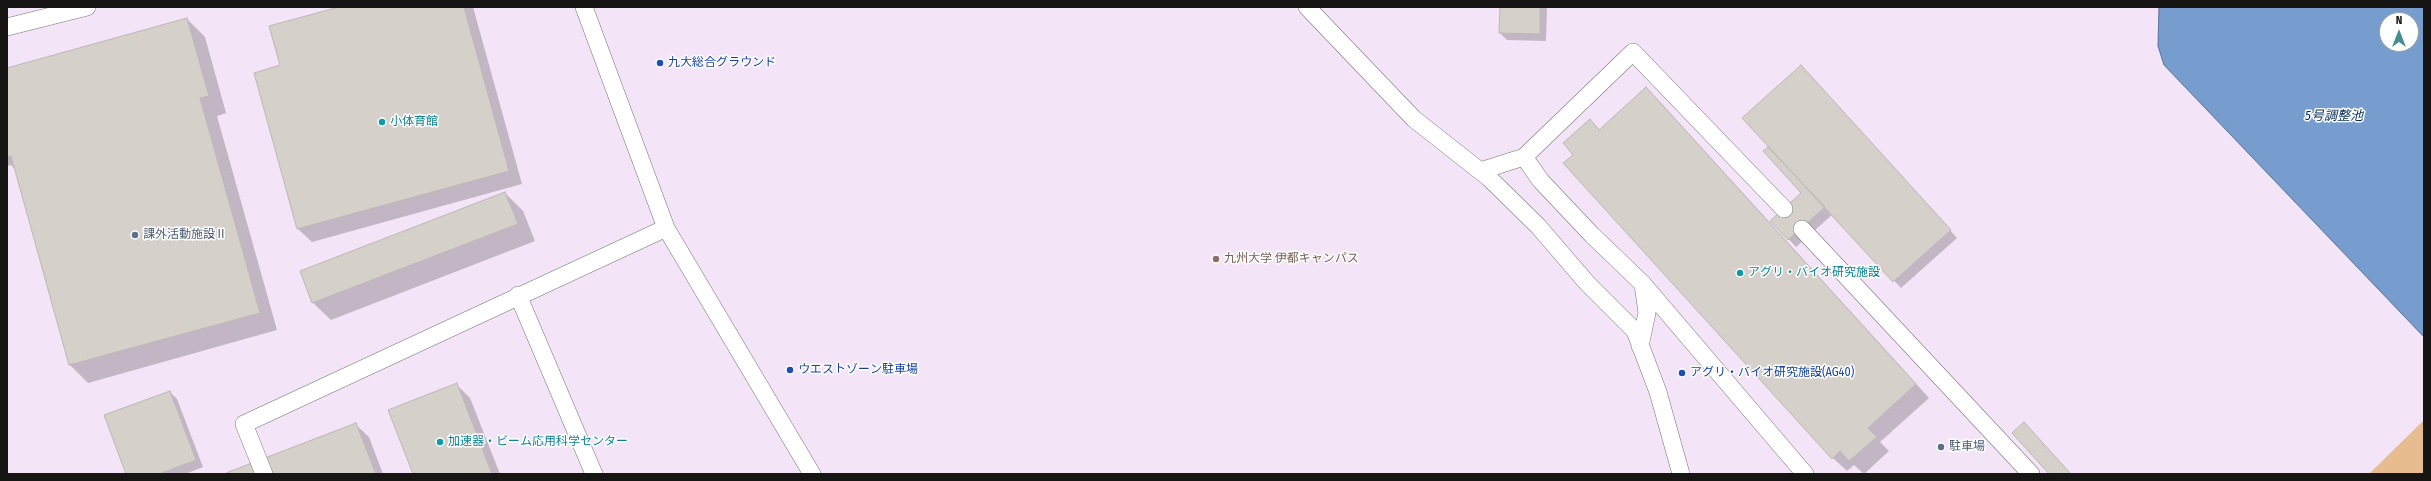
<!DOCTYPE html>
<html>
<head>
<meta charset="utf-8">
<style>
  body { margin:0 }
  #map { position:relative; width:2431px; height:481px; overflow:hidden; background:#f8f3ee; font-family:"Fira Sans Condensed",sans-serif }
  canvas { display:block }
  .frame { position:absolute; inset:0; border:8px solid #171513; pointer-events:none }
  .north { position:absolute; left:2379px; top:12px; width:40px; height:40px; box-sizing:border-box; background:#fff; border:1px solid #a2a1a1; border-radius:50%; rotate:0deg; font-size:11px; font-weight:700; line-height:16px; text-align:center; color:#171513 }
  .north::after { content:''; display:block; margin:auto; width:14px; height:18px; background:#458d8f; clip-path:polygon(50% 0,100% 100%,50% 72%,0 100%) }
</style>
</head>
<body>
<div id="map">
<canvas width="2431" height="481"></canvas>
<div class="frame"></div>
<div class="north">N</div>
</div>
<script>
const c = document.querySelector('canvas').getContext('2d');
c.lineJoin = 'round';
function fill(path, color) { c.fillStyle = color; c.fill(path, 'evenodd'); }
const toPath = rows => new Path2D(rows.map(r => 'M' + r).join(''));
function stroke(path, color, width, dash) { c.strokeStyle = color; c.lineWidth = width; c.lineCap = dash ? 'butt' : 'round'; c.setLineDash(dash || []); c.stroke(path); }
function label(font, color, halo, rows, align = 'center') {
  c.font = font + ' "Fira Sans Condensed","Noto Sans JP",sans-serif'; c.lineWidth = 3; c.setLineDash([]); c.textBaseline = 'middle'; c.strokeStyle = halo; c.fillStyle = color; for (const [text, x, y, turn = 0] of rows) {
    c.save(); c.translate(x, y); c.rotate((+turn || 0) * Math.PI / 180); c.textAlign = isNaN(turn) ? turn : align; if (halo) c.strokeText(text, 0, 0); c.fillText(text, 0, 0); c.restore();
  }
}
fill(toPath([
  [7,7,2424,7,2424,474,7,474],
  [2387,20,2411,20,2411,44,2387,44]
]), '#f3e4f7');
fill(toPath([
  [2424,420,2424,474,2369,474]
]), '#e7bc8f');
const water = toPath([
  [2159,7,2424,7,2424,337,2164,65,2158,46,2159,7],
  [2387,20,2411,20,2411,44,2387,44,2387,20]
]);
fill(water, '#769dce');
stroke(water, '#5a7496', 1);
fill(toPath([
  [343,7,473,7,522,184,312,242,298,229,281,66],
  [1501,7,1547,7,1546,41,1507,40,1500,33],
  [187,19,205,37,226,113,217,116,277,330,88,383,70,365,16,170,11,165,7,166,7,69],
  [1801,66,1957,238,1901,288,1833,214,1796,247,1772,221,1803,193,1765,151,1770,147],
  [1660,102,1929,398,1880,442,1889,451,1864,474,1854,465,1847,471,1833,458,1565,163,1575,155,1590,121,1600,130],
  [505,193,523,211,535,241,331,320,313,303,302,272],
  [457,385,470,398,500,474,414,474],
  [170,392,177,399,203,467,185,474,127,474],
  [355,424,369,437,383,474,228,474]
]), '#0003');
const building = toPath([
  [339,7,464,7,509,171,297,229,254,73,280,65,269,26,339,7],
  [1500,7,1540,7,1540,34,1499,33,1500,7],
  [187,18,209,96,200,98,260,313,69,365,11,156,7,157,7,68,187,18],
  [1801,65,1951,230,1893,282,1742,118,1801,65],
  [1646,87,1916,384,1868,428,1877,437,1849,461,1840,451,1832,459,1563,163,1573,155,1563,143,1590,119,1599,130,1646,87],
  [1768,147,1825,207,1788,240,1770,221,1801,193,1763,151,1768,147],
  [505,192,518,224,312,303,300,271,505,192],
  [457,383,492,474,413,474,388,410,457,383],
  [170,391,196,460,159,474,126,474,104,415,170,391],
  [2024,422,2071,474,2049,474,2012,433,2024,422],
  [356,423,376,474,226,474,226,473,356,423]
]);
fill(building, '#d6d0cb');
stroke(building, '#beb8b4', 1);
const service = toPath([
  [584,7,666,228,812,474],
  [1307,7,1414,119,1489,178,1538,226,1587,283,1635,331,1658,392,1681,474],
  [7,27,87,7],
  [1524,157,1633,52,1784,209],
  [1480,171,1524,157,1541,181,1592,235,1643,284,1647,313,1640,346],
  [1802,229,2031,474],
  [1643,284,1805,474],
  [518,295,594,474],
  [264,474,244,424,666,228]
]);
stroke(service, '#797570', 18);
stroke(service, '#fff', 17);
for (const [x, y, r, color] of [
  [660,63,4,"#1a4fb4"],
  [382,122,4,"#0f9aa8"],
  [135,235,4,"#5c6f8a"],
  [1216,259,4,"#8d6e63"],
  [1740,273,4,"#0f9aa8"],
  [790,370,4,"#1a4fb4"],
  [1682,373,4,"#1a4fb4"],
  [440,442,4,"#0f9aa8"],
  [1941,447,4,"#5c6f8a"]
]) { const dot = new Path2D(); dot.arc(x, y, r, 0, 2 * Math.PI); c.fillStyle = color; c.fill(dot); stroke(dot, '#fff', 1.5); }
label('12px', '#164399', '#fff', [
  ["九大総合グラウンド",668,63],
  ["ウエストゾーン駐車場",798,370],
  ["アグリ・バイオ研究施設(AG40)",1690,373]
], 'left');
label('12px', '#0d838f', '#fff', [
  ["小体育館",390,122],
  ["アグリ・バイオ研究施設",1748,273],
  ["加速器・ビーム応用科学センター",448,442]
], 'left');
label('12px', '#4e5e75', '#fff', [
  ["課外活動施設Ⅱ",143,235],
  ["駐車場",1949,447]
], 'left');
label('12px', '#785e54', '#fff', [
  ["九州大学 伊都キャンパス",1224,259]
], 'left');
label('italic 13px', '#032d59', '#fff', [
  ["5号調整池",2334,116]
]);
</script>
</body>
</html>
